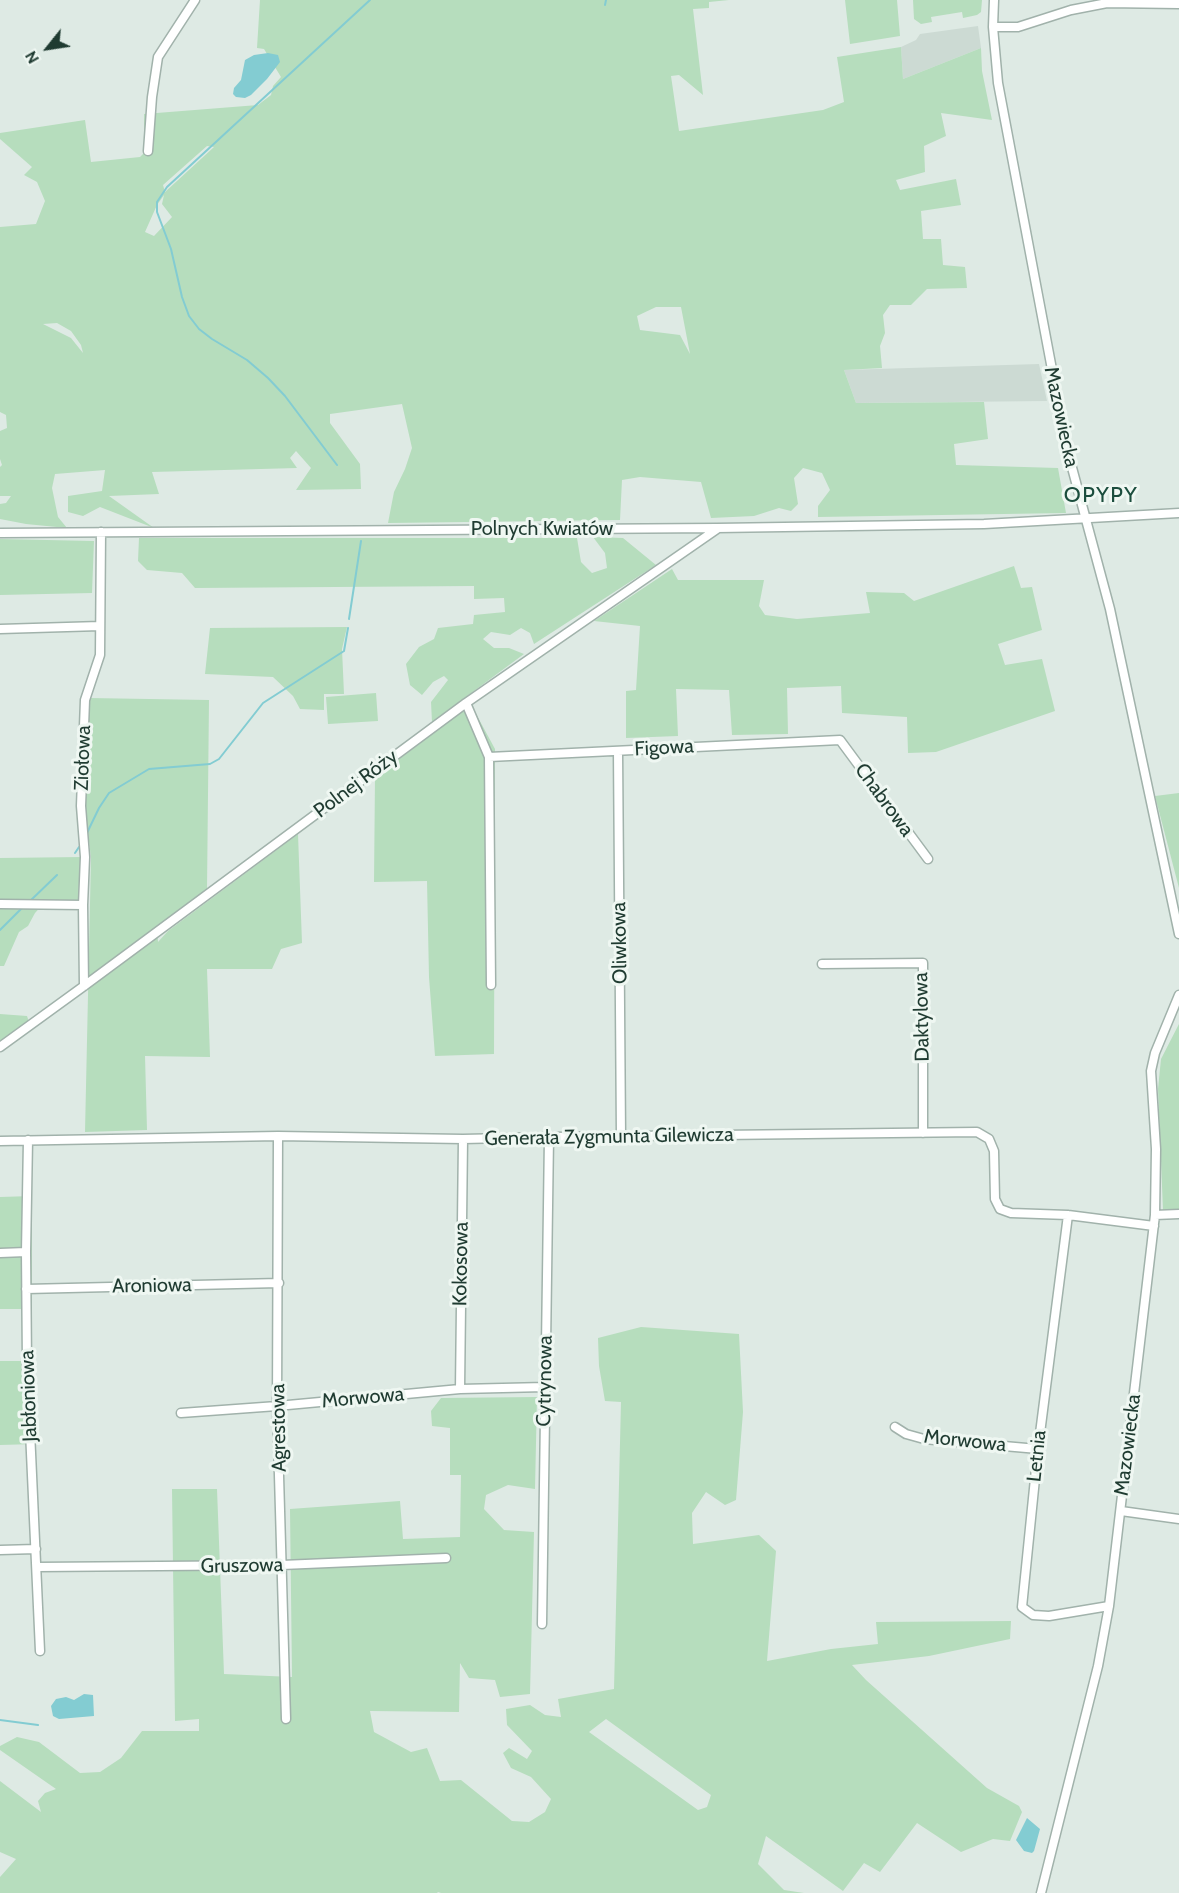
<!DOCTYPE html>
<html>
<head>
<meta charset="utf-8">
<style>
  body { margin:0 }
  #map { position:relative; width:1179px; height:1893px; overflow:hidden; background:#deeae4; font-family:Cabin,sans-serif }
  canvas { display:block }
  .north { position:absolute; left:18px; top:18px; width:60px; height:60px; -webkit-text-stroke:4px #eff7f2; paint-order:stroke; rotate:240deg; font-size:16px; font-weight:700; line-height:24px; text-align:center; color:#1f3b31 }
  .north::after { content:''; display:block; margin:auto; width:21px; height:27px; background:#1f3b31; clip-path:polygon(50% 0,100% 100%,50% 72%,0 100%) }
</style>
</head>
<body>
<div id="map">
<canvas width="1179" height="1893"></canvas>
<div class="north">N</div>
</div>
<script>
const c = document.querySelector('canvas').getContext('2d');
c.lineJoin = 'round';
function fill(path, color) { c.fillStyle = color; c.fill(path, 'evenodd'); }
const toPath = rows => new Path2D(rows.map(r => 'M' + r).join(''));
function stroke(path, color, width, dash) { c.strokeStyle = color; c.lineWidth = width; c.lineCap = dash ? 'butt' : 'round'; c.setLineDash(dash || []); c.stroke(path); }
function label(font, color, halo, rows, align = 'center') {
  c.font = font + ' Cabin,sans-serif'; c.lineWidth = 6; c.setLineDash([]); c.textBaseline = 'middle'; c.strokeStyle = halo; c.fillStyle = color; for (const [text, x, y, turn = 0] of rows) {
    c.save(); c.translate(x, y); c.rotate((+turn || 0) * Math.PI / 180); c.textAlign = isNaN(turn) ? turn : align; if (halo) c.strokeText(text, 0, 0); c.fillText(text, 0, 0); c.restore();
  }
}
fill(toPath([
  [978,26,981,48,903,79,901,47,916,40,920,34],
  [1039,364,1047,401,856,403,844,370]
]), '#ccdad3');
fill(toPath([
  [260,0,729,0,709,2,709,8,693,9,703,95,679,75,671,76,679,131,823,110,844,102,837,57,901,47,903,79,981,48,982,71,992,120,941,113,946,136,924,146,925,172,896,180,900,190,956,179,961,205,921,211,923,239,941,239,943,265,965,267,967,288,927,289,911,305,890,305,883,315,885,333,880,346,882,368,844,370,856,403,984,402,988,439,954,444,956,465,1058,468,1066,513,818,517,818,506,830,490,822,473,803,468,794,478,798,504,791,511,779,508,754,516,711,518,701,482,640,477,622,480,620,520,388,523,394,492,405,469,412,448,402,404,330,414,330,423,360,464,361,489,296,490,311,468,296,451,290,458,297,468,152,472,159,494,109,496,154,528,100,507,83,516,68,512,68,496,102,491,105,470,55,474,52,488,58,517,67,528,26,524,0,519,0,504,6,503,11,496,0,496,0,467,2,465,0,459,0,431,7,428,6,415,0,412,0,227,36,224,45,201,37,182,24,175,32,167,0,139,0,133,85,120,91,162,140,157,144,153,144,114,258,105,271,95,273,86,281,77,264,49,257,48],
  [207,146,214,147,165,192,163,185],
  [164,195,162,204,172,217,154,236,145,232,157,205],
  [656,307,681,307,690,354,680,335,640,330,637,316],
  [57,323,71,331,81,345,83,353,71,338,43,324],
  [845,0,897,0,900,36,850,44],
  [913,0,982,0,981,12,977,15,963,18,962,12,931,17,932,22,921,24,914,19],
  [593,537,623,538,656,565,534,644,530,633,521,628,510,635,491,632,483,639,494,648,509,648,524,654,432,722,431,702,448,680,444,676,433,682,422,695,410,685,406,664,419,647,434,639,438,628,473,624,474,615,505,612,504,598,474,599,474,586,195,588,182,573,147,570,138,561,139,538,577,538,581,562,592,573,607,568,605,553],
  [0,539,94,541,92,593,0,595],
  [1014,566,1021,588,1032,587,1042,630,998,644,1005,665,1042,659,1055,711,936,752,908,753,907,717,842,713,841,686,787,688,788,734,732,735,729,690,676,689,678,736,626,738,626,691,636,690,640,626,594,621,672,569,678,580,764,580,759,606,765,615,797,619,870,613,866,592,904,593,914,601],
  [347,627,342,649,344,694,324,694,324,710,300,709,293,696,273,677,205,674,210,628],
  [376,693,378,721,328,724,326,697],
  [89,698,209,700,207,889,157,927,158,942,168,931,298,834,302,943,281,949,272,969,207,969,210,1057,145,1056,147,1130,85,1132,91,858,85,808],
  [462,712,475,712,495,749,494,1054,435,1056,429,977,427,881,374,882,375,777],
  [1179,793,1179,888,1155,796],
  [82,857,80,901,47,900,35,913,28,926,19,932,4,966,0,966,0,858],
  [0,1014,27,1016,29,1022,0,1041],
  [1179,1024,1179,1210,1163,1210,1158,1089,1161,1059],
  [32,1196,32,1309,0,1309,0,1197],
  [641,1327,739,1334,743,1412,736,1500,725,1505,706,1492,692,1513,693,1544,759,1535,776,1551,767,1661,831,1649,878,1644,876,1622,1011,1621,1010,1639,929,1656,852,1665,866,1680,987,1788,1019,1806,1022,1812,1010,1841,993,1839,961,1852,917,1823,880,1872,864,1863,843,1891,766,1836,758,1864,784,1890,804,1893,441,1893,438,1892,437,1893,0,1893,0,1877,16,1859,0,1852,0,1781,41,1812,38,1801,45,1793,56,1789,0,1750,0,1746,17,1737,39,1742,80,1773,100,1772,121,1758,142,1731,199,1731,199,1719,175,1721,172,1489,217,1489,224,1674,292,1677,290,1509,400,1501,403,1539,460,1537,461,1475,450,1475,450,1428,432,1426,431,1411,441,1398,537,1397,535,1489,508,1485,486,1495,484,1509,504,1530,534,1532,530,1694,500,1697,495,1680,469,1678,460,1663,459,1712,370,1711,374,1732,411,1752,427,1748,440,1781,461,1780,512,1821,529,1822,545,1812,551,1799,531,1777,511,1768,503,1753,509,1748,527,1759,532,1751,507,1725,506,1709,530,1705,545,1715,561,1717,558,1699,614,1689,621,1402,605,1401,599,1366,598,1338],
  [606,1719,711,1795,707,1807,698,1810,589,1732],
  [0,1361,33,1361,35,1444,0,1445]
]), '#b6ddbd');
fill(toPath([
  [268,53,278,55,280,62,277,66,267,79,251,95,245,98,236,97,233,94,234,88,241,80,245,60,254,55],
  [84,1694,93,1695,94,1716,59,1719,53,1716,51,1706,56,1699,66,1697,74,1700],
  [1027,1818,1040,1829,1034,1851,1032,1853,1024,1851,1016,1840]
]), '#83ccd2');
stroke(toPath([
  [605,5,606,0],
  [337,465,285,396,268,378,247,360,212,339,199,329,189,316,182,297,171,249,157,212,157,202,167,187,370,0],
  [349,619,361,541],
  [86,835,99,808,109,793,149,769,210,764,219,759,263,703,344,651,348,628],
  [75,853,79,847],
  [29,902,57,875],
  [0,930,23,907],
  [0,1720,38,1725]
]), '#83ccd2', 2);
const minor = toPath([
  [994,0,993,27,998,83,1067,449,1110,609,1179,934],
  [993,27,1018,27,1071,10,1107,3,1179,4],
  [148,151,152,97,158,57,195,0],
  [0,533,717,528,984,524,1179,513],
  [0,629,100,626],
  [466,703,489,757,491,985],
  [618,751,621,1136],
  [489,757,840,740,928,859],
  [0,904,83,905],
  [822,964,923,963,923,1133],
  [84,986,83,905,85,857,81,806,85,700,100,655,101,532],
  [0,1047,84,986,466,703,717,529],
  [278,1136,277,1406,286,1719],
  [28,1140,26,1252,27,1365,40,1651],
  [0,1141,278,1136,463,1139,549,1137,977,1132,989,1139,994,1151,995,1199,1000,1209,1011,1213,1068,1215,1154,1226],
  [1068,1215,1038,1449,1022,1607,1033,1615,1049,1616,1109,1606],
  [1155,1215,1179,1214],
  [0,1253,26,1252],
  [26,1289,279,1283],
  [460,1389,463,1139],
  [181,1413,277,1406,460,1389,545,1387],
  [895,1427,906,1434,924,1439,1038,1449],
  [1121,1511,1179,1519],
  [0,1550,36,1549],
  [37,1567,282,1565,446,1558],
  [542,1624,549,1137],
  [1041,1893,1098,1666,1109,1606,1155,1215,1156,1149,1151,1071,1155,1053,1179,995]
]);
stroke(minor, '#a1b2ab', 11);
stroke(minor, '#fff', 8);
label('20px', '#1f3b31', '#eff7f2', [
  ["Mazowiecka",1061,417,78],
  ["Polnych Kwiatów",542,529],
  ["Figowa",664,748,-3],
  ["Ziołowa",83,758,-88],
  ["Polnej Róży",356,784,-37],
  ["Chabrowa",884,800,54],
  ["Oliwkowa",620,943,-91],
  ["Daktylowa",922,1017,-91],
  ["Generała Zygmunta Gilewicza",609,1137,-1],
  ["Kokosowa",461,1264,-89],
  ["Aroniowa",152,1286,-1],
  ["Cytrynowa",545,1381,-89],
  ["Jabłoniowa",29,1396,-92],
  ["Morwowa",363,1398,-5],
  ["Agrestowa",279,1428,-91],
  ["Morwowa",965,1441,6],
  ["Mazowiecka",1128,1445,-83],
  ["Letnia",1037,1456,-84],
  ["Gruszowa",242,1566,-1]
]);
c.letterSpacing = '1.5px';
label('22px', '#1b4d3d', '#eff7f2', [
  ["OPYPY",1101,496]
]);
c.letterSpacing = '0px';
</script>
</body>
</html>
